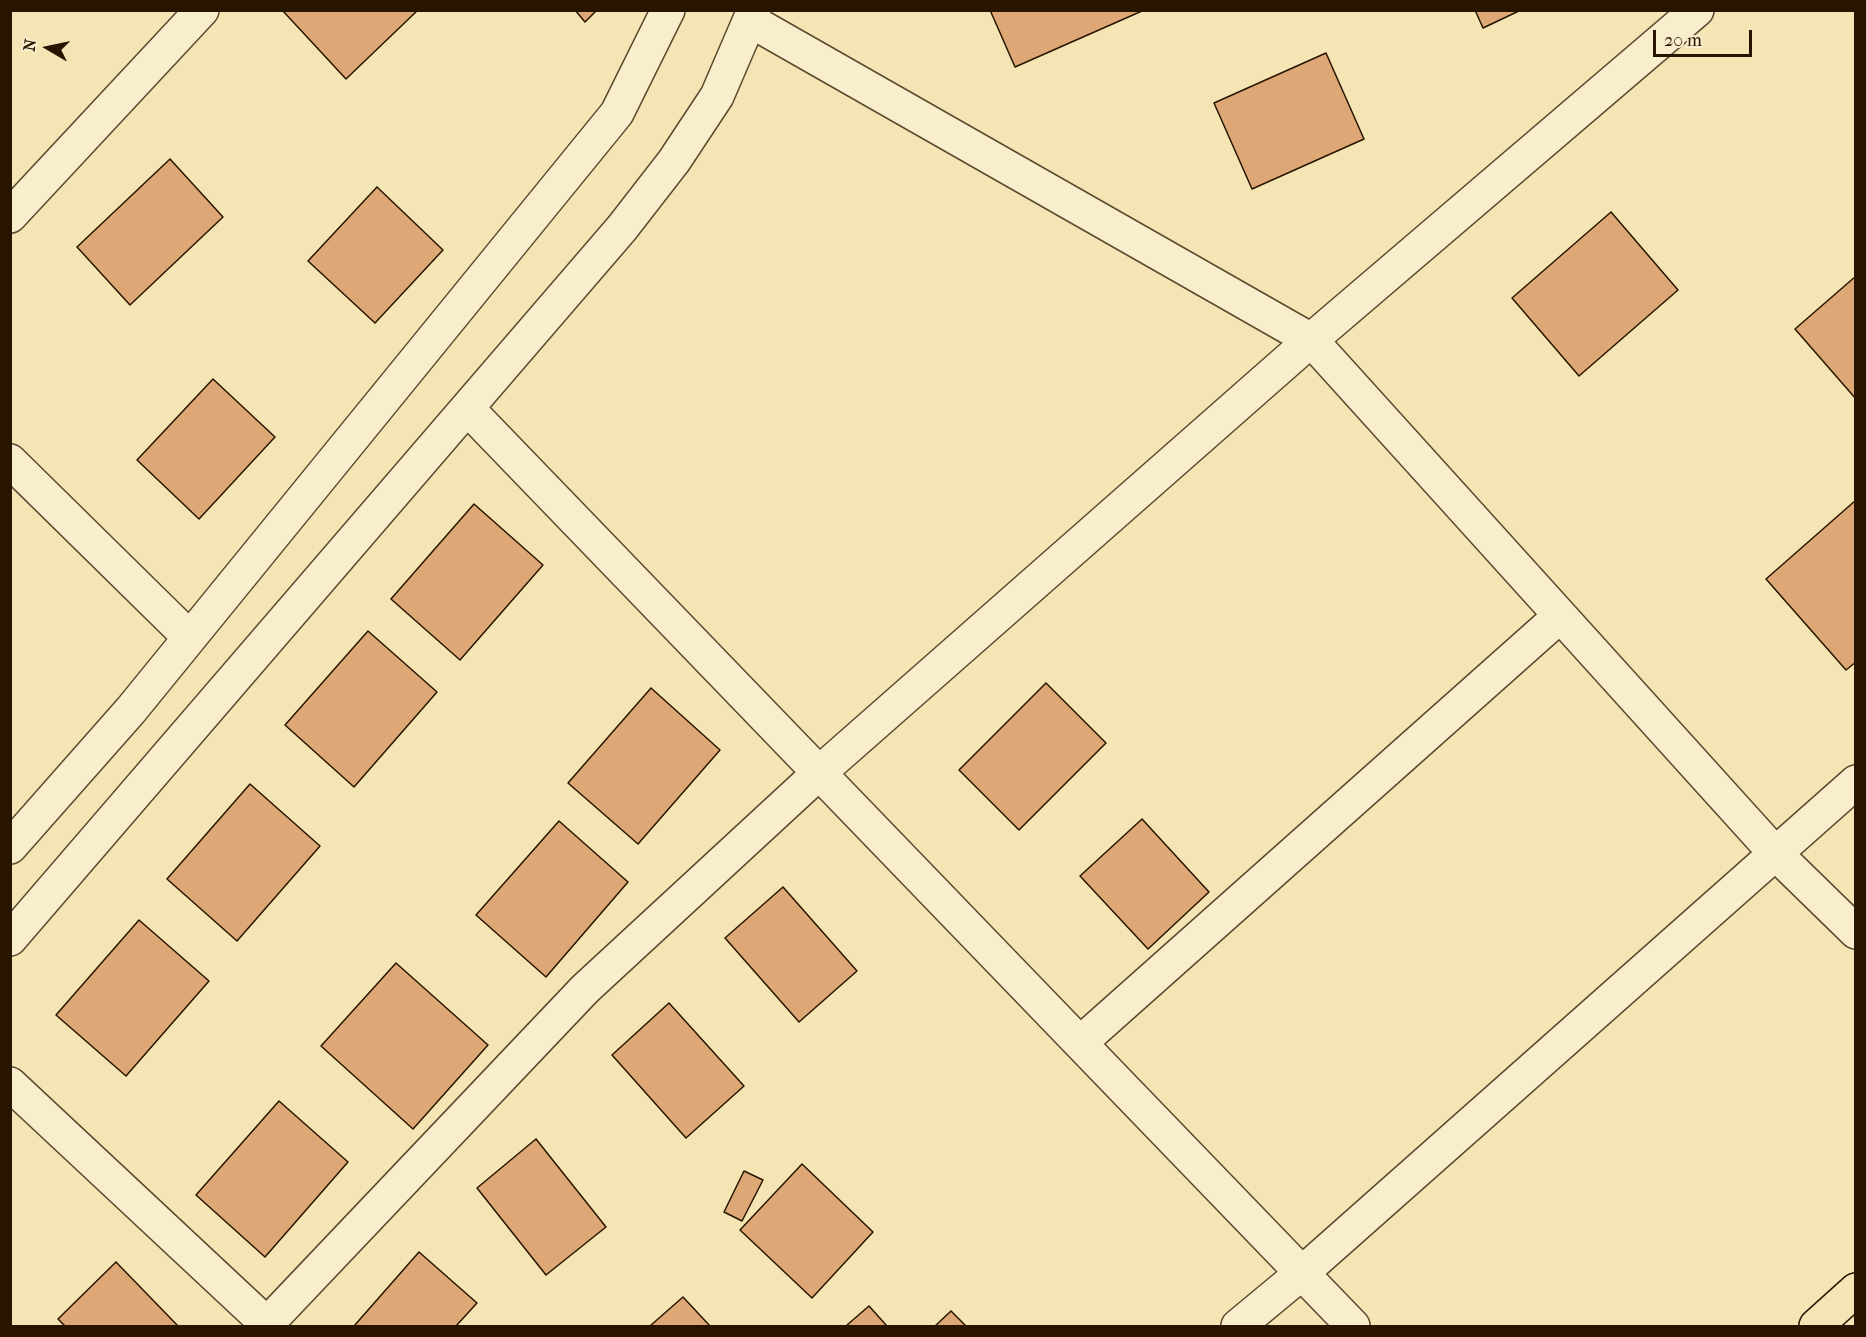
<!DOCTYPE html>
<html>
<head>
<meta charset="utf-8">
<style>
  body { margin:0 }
  #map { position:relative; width:1866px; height:1337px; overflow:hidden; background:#f5e5b4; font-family:"IM FELL French Canon",serif }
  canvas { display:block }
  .frame { position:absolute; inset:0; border:12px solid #271500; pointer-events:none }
  .north { position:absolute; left:18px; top:18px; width:60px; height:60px; -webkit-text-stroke:4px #f8eece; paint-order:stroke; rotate:279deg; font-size:16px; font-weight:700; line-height:24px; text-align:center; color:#271500 }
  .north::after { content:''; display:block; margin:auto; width:21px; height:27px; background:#271500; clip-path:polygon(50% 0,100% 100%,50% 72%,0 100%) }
  .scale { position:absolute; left:1653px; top:30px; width:99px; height:27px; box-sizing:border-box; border:3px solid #271500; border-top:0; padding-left:8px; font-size:18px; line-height:21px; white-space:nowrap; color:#271500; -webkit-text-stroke:4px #f8eece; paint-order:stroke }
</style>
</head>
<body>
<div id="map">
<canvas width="1866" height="1337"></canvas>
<div class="frame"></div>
<div class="north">N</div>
<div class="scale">20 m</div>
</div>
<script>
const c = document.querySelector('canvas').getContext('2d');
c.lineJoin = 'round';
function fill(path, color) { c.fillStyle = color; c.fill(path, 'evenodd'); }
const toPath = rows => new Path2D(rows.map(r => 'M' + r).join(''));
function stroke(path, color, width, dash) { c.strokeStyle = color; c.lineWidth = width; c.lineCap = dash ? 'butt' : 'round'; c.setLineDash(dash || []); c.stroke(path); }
const building = toPath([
  [282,10,418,10,346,79,282,10],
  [575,10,597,10,585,22,575,10],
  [990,10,1142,10,1142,11,1015,67,990,10],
  [1475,10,1521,10,1483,28,1475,10],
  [1326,53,1364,139,1252,189,1214,103,1326,53],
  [170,159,223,217,130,305,77,247,170,159],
  [377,187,443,250,375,323,308,261,377,187],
  [1611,212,1678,290,1579,376,1512,298,1611,212],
  [1856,276,1856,399,1795,329,1856,276],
  [213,379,275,437,199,519,137,460,213,379],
  [1856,500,1856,662,1846,670,1766,579,1856,500],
  [474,504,543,565,460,660,391,599,474,504],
  [368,631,437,692,354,787,285,725,368,631],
  [1046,683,1106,743,1019,830,959,770,1046,683],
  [651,688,720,750,638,844,568,783,651,688],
  [250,784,320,846,237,941,167,879,250,784],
  [1142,819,1209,892,1148,949,1080,876,1142,819],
  [559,821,628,882,546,977,476,915,559,821],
  [783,887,857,971,799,1022,725,938,783,887],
  [139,920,209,981,126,1076,56,1015,139,920],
  [396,963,488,1045,413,1129,321,1046,396,963],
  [669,1003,744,1086,686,1138,612,1055,669,1003],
  [279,1101,348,1162,265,1257,196,1195,279,1101],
  [536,1139,606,1227,546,1275,477,1188,536,1139],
  [802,1164,873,1232,812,1298,740,1230,802,1164],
  [744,1171,763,1180,742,1221,724,1212,744,1171],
  [419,1252,477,1303,456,1326,354,1326,419,1252],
  [116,1262,178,1326,65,1326,58,1319,116,1262],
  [683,1297,710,1326,650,1326,683,1297],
  [869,1306,887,1326,848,1326,847,1325,869,1306],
  [951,1311,966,1326,935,1326,951,1311]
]);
fill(building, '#dda776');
stroke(building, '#271500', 1.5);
const minor = toPath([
  [751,21,1311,340,1775,853,1856,932],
  [10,216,202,10],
  [467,408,1353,1326],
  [10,461,189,637],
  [10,847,131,710,617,113,668,10],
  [10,939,622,228,674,161,717,96,754,10],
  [1080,1043,1560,616],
  [10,1084,269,1326],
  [265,1326,585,989,820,772,1311,340,1697,10],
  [1238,1326,1302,1273,1856,782]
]);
const major = toPath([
  [1816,1326,1856,1290]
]);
stroke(minor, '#5a492d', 36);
stroke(major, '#271500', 36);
stroke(minor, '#f8eece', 33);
stroke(major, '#f5e5b4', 33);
</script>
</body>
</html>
